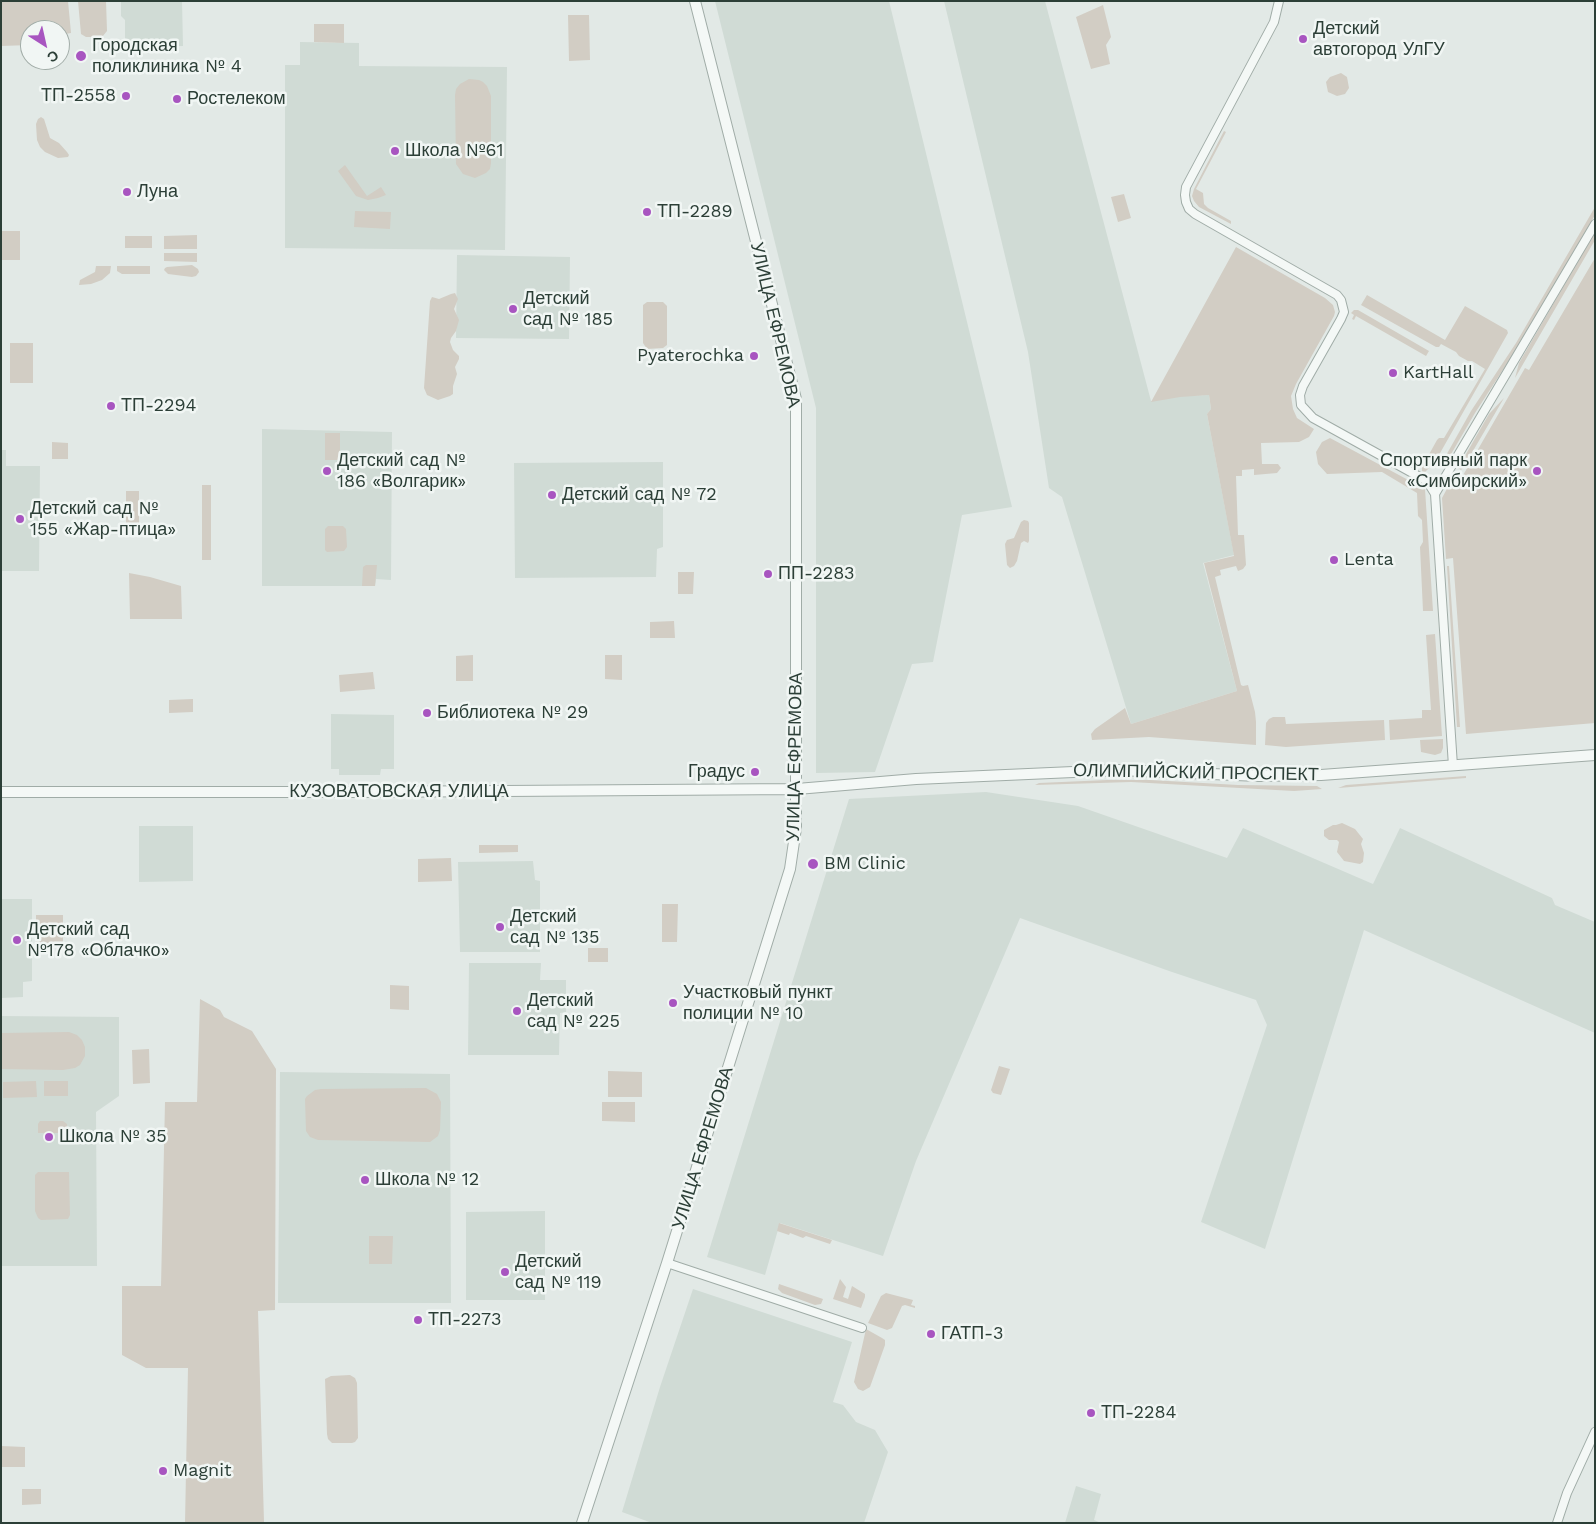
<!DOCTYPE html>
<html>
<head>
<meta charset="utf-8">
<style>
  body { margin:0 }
  #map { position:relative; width:1596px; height:1524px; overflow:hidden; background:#e2e9e6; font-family:"Work Sans",sans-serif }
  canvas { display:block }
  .frame { position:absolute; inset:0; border:2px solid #2c3f37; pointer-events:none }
  .north { position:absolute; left:20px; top:20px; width:50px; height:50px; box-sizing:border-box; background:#f1f6f4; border:1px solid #a2ada8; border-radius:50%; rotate:145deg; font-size:14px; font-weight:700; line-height:20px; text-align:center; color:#2c3f37 }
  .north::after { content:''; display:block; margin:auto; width:18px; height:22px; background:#a855c0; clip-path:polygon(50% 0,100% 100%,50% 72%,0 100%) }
</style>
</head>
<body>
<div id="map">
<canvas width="1596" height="1524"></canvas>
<div class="frame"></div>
<div class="north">С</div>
</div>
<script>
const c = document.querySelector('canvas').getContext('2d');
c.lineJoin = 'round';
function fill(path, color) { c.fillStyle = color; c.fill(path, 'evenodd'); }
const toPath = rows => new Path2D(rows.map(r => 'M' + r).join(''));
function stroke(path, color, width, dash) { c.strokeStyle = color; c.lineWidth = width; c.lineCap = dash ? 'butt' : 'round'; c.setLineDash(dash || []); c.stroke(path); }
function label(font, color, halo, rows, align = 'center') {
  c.font = font + ' "Work Sans",sans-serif'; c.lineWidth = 5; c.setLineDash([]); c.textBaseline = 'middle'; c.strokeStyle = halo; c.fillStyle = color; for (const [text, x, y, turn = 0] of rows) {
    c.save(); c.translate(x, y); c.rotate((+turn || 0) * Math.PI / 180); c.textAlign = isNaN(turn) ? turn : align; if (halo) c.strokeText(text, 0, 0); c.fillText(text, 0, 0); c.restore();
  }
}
fill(toPath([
  [121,1,182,1,183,46,125,47,125,20,121,16],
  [715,1,889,1,1012,507,962,515,933,662,912,664,875,772,816,773,816,408],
  [944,1,1045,1,1151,401,1180,396,1209,395,1211,409,1207,414,1234,555,1203,563,1237,691,1131,724,1062,497,1049,488,1028,352],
  [300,42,359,43,359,66,507,67,505,250,285,248,285,65,300,65],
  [457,255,570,257,569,339,456,338],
  [262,429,392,432,391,580,376,579,375,586,262,586],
  [1,450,6,450,6,466,40,466,39,571,1,571],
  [663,462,663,547,657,549,656,577,515,578,514,463],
  [331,714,394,715,394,769,381,769,380,775,339,775,339,769,331,769],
  [986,792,1078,806,1227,858,1243,828,1373,884,1400,828,1552,898,1555,905,1595,922,1595,1033,1364,930,1265,1249,1201,1222,1267,1025,1256,1000,1172,972,1020,918,916,1161,883,1256,780,1223,765,1275,707,1257,849,799],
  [139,826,193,826,193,881,139,882],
  [533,861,535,880,540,881,540,952,460,952,458,862],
  [1,899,32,899,32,981,23,982,23,997,1,998],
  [469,963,541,963,540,980,566,980,566,1012,560,1013,559,1055,468,1055],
  [1,1016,119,1017,119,1096,96,1112,97,1266,1,1266],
  [280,1072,450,1074,451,1303,278,1303],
  [545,1211,545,1300,466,1300,466,1212],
  [693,1289,852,1342,833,1402,843,1405,856,1422,875,1430,888,1452,864,1523,652,1523,622,1512,660,1387],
  [1076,1486,1101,1494,1094,1520,1101,1523,1065,1523]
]), '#d0dbd5');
fill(toPath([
  [1,1,68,1,71,33,60,35,60,30,30,30,30,45,1,46],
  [78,1,106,1,107,31,102,37,86,37,81,34],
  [1103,5,1111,37,1106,45,1110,64,1091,69,1076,17],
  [568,15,589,15,590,60,569,61],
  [314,24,344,24,344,43,314,42],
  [1341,73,1347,77,1349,88,1345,94,1337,96,1328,92,1326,82,1330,77],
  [469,79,479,80,483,82,487,86,491,96,491,163,490,169,486,173,475,178,463,174,456,164,455,95,456,89,460,84],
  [41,117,44,119,50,138,59,143,67,152,69,155,68,157,58,158,45,152,40,147,37,140,36,124,38,119],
  [1224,131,1226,132,1196,189,1203,193,1204,204,1208,208,1231,221,1231,224,1199,207,1194,201,1192,196,1194,189],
  [345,165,367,196,381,187,386,195,378,198,368,200,356,196,338,171],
  [1124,194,1131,218,1118,222,1111,197],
  [1595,207,1595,215,1519,345,1475,413,1447,461,1444,459,1471,411,1516,343],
  [355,211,391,212,390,229,354,227],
  [1,231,20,231,20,260,1,260],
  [1595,232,1595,240,1515,378,1519,363],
  [197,235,197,249,164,249,164,236],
  [125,236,152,236,152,248,125,248],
  [1236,247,1325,298,1333,305,1335,312,1334,316,1296,384,1291,396,1293,409,1297,418,1314,429,1309,437,1299,442,1261,443,1262,464,1278,464,1281,468,1277,473,1254,475,1254,469,1242,470,1242,476,1236,476,1238,535,1244,535,1246,565,1243,569,1238,571,1236,566,1220,570,1221,575,1215,577,1241,685,1243,686,1248,685,1255,712,1256,722,1256,745,1149,737,1092,740,1091,734,1095,729,1125,708,1131,724,1237,691,1204,563,1234,556,1207,414,1211,409,1209,395,1180,397,1151,402],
  [164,253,197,253,197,262,164,261],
  [1595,258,1595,723,1466,734,1453,558,1446,559,1442,498,1455,474,1462,477,1525,368,1529,370],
  [192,265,198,269,199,272,196,276,192,277,168,274,164,270,165,268,167,267],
  [96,266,111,266,110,273,102,280,91,284,79,285,80,280,95,272],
  [117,266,150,266,150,274,122,274,117,271],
  [455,293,458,299,454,309,459,320,456,331,451,338,450,342,453,350,459,356,459,359,455,367,457,374,453,386,453,394,450,396,438,400,427,395,424,388,430,301,432,297,439,299,451,294],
  [1367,295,1445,340,1465,306,1507,330,1508,333,1435,462,1424,473,1422,471,1422,467,1437,440,1439,438,1444,438,1485,369,1472,361,1468,361,1459,356,1456,352,1441,344,1439,347,1436,347,1361,305],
  [647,302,663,302,667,306,667,345,663,348,647,349,643,343,643,305],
  [1354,310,1358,310,1429,351,1426,356,1356,316,1354,320,1352,319,1354,315,1351,313],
  [10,343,33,343,33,383,10,383],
  [1504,398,1463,468,1461,470,1458,468,1489,414],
  [325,433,340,433,340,460,325,460],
  [1330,438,1425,489,1433,611,1423,611,1420,547,1423,542,1422,520,1418,516,1417,493,1382,472,1327,474,1318,464,1316,452,1322,442],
  [52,442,68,443,68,459,52,459],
  [202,485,211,485,211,560,202,560],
  [126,491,139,491,139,528,126,529],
  [1024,520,1028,521,1029,523,1029,541,1028,543,1024,541,1021,543,1017,561,1014,566,1010,568,1007,565,1005,544,1007,540,1014,538,1021,522],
  [328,526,343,526,346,529,347,547,344,551,327,552,325,550,325,529],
  [366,565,377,565,375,586,362,586,363,567],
  [1447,566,1449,566,1460,727,1457,727],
  [678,572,694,572,693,594,678,594],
  [129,573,150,577,181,586,182,619,130,619],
  [674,621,675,638,650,638,650,622],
  [1435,634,1442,736,1390,740,1389,720,1422,718,1422,710,1431,710,1426,635],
  [473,655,473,681,456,681,456,656],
  [605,655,622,655,622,680,605,679],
  [373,672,375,689,340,692,339,675],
  [193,699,193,712,169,713,169,700],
  [1273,717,1285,717,1286,724,1384,720,1385,740,1286,747,1265,745,1266,723,1269,719],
  [1443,739,1443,748,1441,753,1435,755,1421,752,1420,740],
  [1466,776,1466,778,1338,788,1346,785],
  [1107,780,1150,780,1238,785,1317,786,1322,789,1294,791,1131,782,1035,785,1039,783],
  [1342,823,1355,829,1363,839,1361,844,1364,853,1363,862,1360,864,1344,861,1337,852,1339,842,1337,840,1329,840,1324,836,1324,830,1333,825,1336,825],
  [479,845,518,845,518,852,479,853],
  [451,858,452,881,418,882,418,859],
  [662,904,678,904,677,942,662,942],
  [36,915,63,915,63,945,36,945],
  [588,948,608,948,608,962,588,962],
  [390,985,409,986,409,1010,390,1009],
  [200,999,220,1010,224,1017,252,1031,276,1069,275,1310,258,1311,264,1522,185,1523,188,1368,146,1368,122,1355,122,1286,161,1286,165,1102,197,1102],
  [69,1032,77,1035,82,1040,85,1047,85,1056,80,1065,75,1068,63,1070,1,1069,1,1033],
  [149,1049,150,1083,133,1084,132,1050],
  [999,1066,1010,1069,1001,1095,993,1093,991,1090],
  [608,1071,642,1072,642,1097,608,1097],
  [36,1081,37,1097,3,1098,3,1082],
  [44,1081,68,1081,68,1096,44,1096],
  [426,1088,437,1094,441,1102,440,1130,438,1136,430,1142,318,1140,310,1137,306,1131,305,1099,307,1096,315,1090,321,1089],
  [602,1102,635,1102,635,1122,602,1121],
  [40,1121,63,1121,67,1124,67,1131,65,1133,38,1133,38,1124],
  [38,1172,69,1172,70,1215,68,1219,41,1220,38,1218,35,1211,35,1175],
  [779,1223,832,1240,830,1244,806,1236,803,1238,790,1233,789,1235,777,1231],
  [369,1236,393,1236,392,1264,369,1264],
  [840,1279,846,1287,843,1297,848,1299,852,1286,865,1294,865,1297,861,1308,833,1299],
  [779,1284,823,1299,821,1304,815,1305,782,1293,778,1289],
  [886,1293,913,1300,911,1305,915,1306,915,1308,905,1305,902,1306,892,1328,887,1330,868,1323,881,1296],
  [866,1329,882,1338,885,1340,885,1345,870,1387,863,1391,858,1389,854,1382],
  [350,1375,355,1378,357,1383,358,1438,355,1442,352,1443,332,1443,328,1439,327,1434,325,1379,331,1376],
  [1,1446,25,1447,25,1467,1,1467],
  [22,1489,41,1489,41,1504,22,1505]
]), '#d2cdc4');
const minor = toPath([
  [1279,1,1274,22,1186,187,1185,195,1186,202,1189,209,1195,214,1337,295,1341,300,1344,312,1341,319,1303,386,1300,395,1301,405,1313,418,1427,481,1435,494,1453,766],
  [1435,494,1595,224],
  [667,1263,862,1328],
  [1557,1523,1567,1493,1595,1432]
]);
const tertiary = toPath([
  [1,792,357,792,797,789,916,779,1118,770,1259,776,1321,775,1595,755],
  [582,1523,667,1263,790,869,796,828,796,399,695,1]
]);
stroke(minor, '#a0aca7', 10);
stroke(tertiary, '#a0aca7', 12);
stroke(minor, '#f4f8f6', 8);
stroke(tertiary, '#f4f8f6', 10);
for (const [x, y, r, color] of [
  [1303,39,5,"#a855c0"],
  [81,56,6,"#a855c0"],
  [126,96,5,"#a855c0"],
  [177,99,5,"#a855c0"],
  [395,151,5,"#a855c0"],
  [127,192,5,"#a855c0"],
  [647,212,5,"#a855c0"],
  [513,309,5,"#a855c0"],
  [754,356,5,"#a855c0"],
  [1393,373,5,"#a855c0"],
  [111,406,5,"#a855c0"],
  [327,471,5,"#a855c0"],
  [1537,471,5,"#a855c0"],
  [552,495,5,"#a855c0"],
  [20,519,5,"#a855c0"],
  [1334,560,5,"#a855c0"],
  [768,574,5,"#a855c0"],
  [427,713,5,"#a855c0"],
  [755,772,5,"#a855c0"],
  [813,864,6,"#a855c0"],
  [500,927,5,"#a855c0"],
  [17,940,5,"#a855c0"],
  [673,1003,5,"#a855c0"],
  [517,1011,5,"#a855c0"],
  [49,1137,5,"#a855c0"],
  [365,1180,5,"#a855c0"],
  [505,1272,5,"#a855c0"],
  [418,1320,5,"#a855c0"],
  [931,1334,5,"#a855c0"],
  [1091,1413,5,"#a855c0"],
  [163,1471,5,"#a855c0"]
]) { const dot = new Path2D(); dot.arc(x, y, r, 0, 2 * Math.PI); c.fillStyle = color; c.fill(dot); stroke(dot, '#f1f6f4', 2); }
label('18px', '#2c3f37', '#f1f6f4', [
  ["Детский",1313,29],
  ["автогород УлГУ",1313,50],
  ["Городская",92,46],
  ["поликлиника № 4",92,67],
  ["ТП-2558",116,96,"right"],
  ["Ростелеком",187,99],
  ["Школа №61",405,151],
  ["Луна",137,192],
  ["ТП-2289",657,212],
  ["Детский",523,299],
  ["сад № 185",523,320],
  ["Pyaterochka",744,356,"right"],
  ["KartHall",1403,373],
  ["ТП-2294",121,406],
  ["Детский сад №",337,461],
  ["186 «Волгарик»",337,482],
  ["Спортивный парк",1527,461,"right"],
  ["«Симбирский»",1527,482,"right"],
  ["Детский сад № 72",562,495],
  ["Детский сад №",30,509],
  ["155 «Жар-птица»",30,530],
  ["Lenta",1344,560],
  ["ПП-2283",778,574],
  ["Библиотека № 29",437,713],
  ["Градус",745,772,"right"],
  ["BM Clinic",824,864],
  ["Детский",510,917],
  ["сад № 135",510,938],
  ["Детский сад",27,930],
  ["№178 «Облачко»",27,951],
  ["Участковый пункт",683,993],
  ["полиции № 10",683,1014],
  ["Детский",527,1001],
  ["сад № 225",527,1022],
  ["Школа № 35",59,1137],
  ["Школа № 12",375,1180],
  ["Детский",515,1262],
  ["сад № 119",515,1283],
  ["ТП-2273",428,1320],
  ["ГАТП-3",941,1334],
  ["ТП-2284",1101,1413],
  ["Magnit",173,1471]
], 'left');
label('18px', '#2c3f37', '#f1f6f4', [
  ["УЛИЦА ЕФРЕМОВА",775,325,77],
  ["УЛИЦА ЕФРЕМОВА",795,757,-89],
  ["ОЛИМПИЙСКИЙ ПРОСПЕКТ",1196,773,1],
  ["КУЗОВАТОВСКАЯ УЛИЦА",399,792],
  ["УЛИЦА ЕФРЕМОВА",703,1148,-73]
]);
</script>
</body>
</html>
